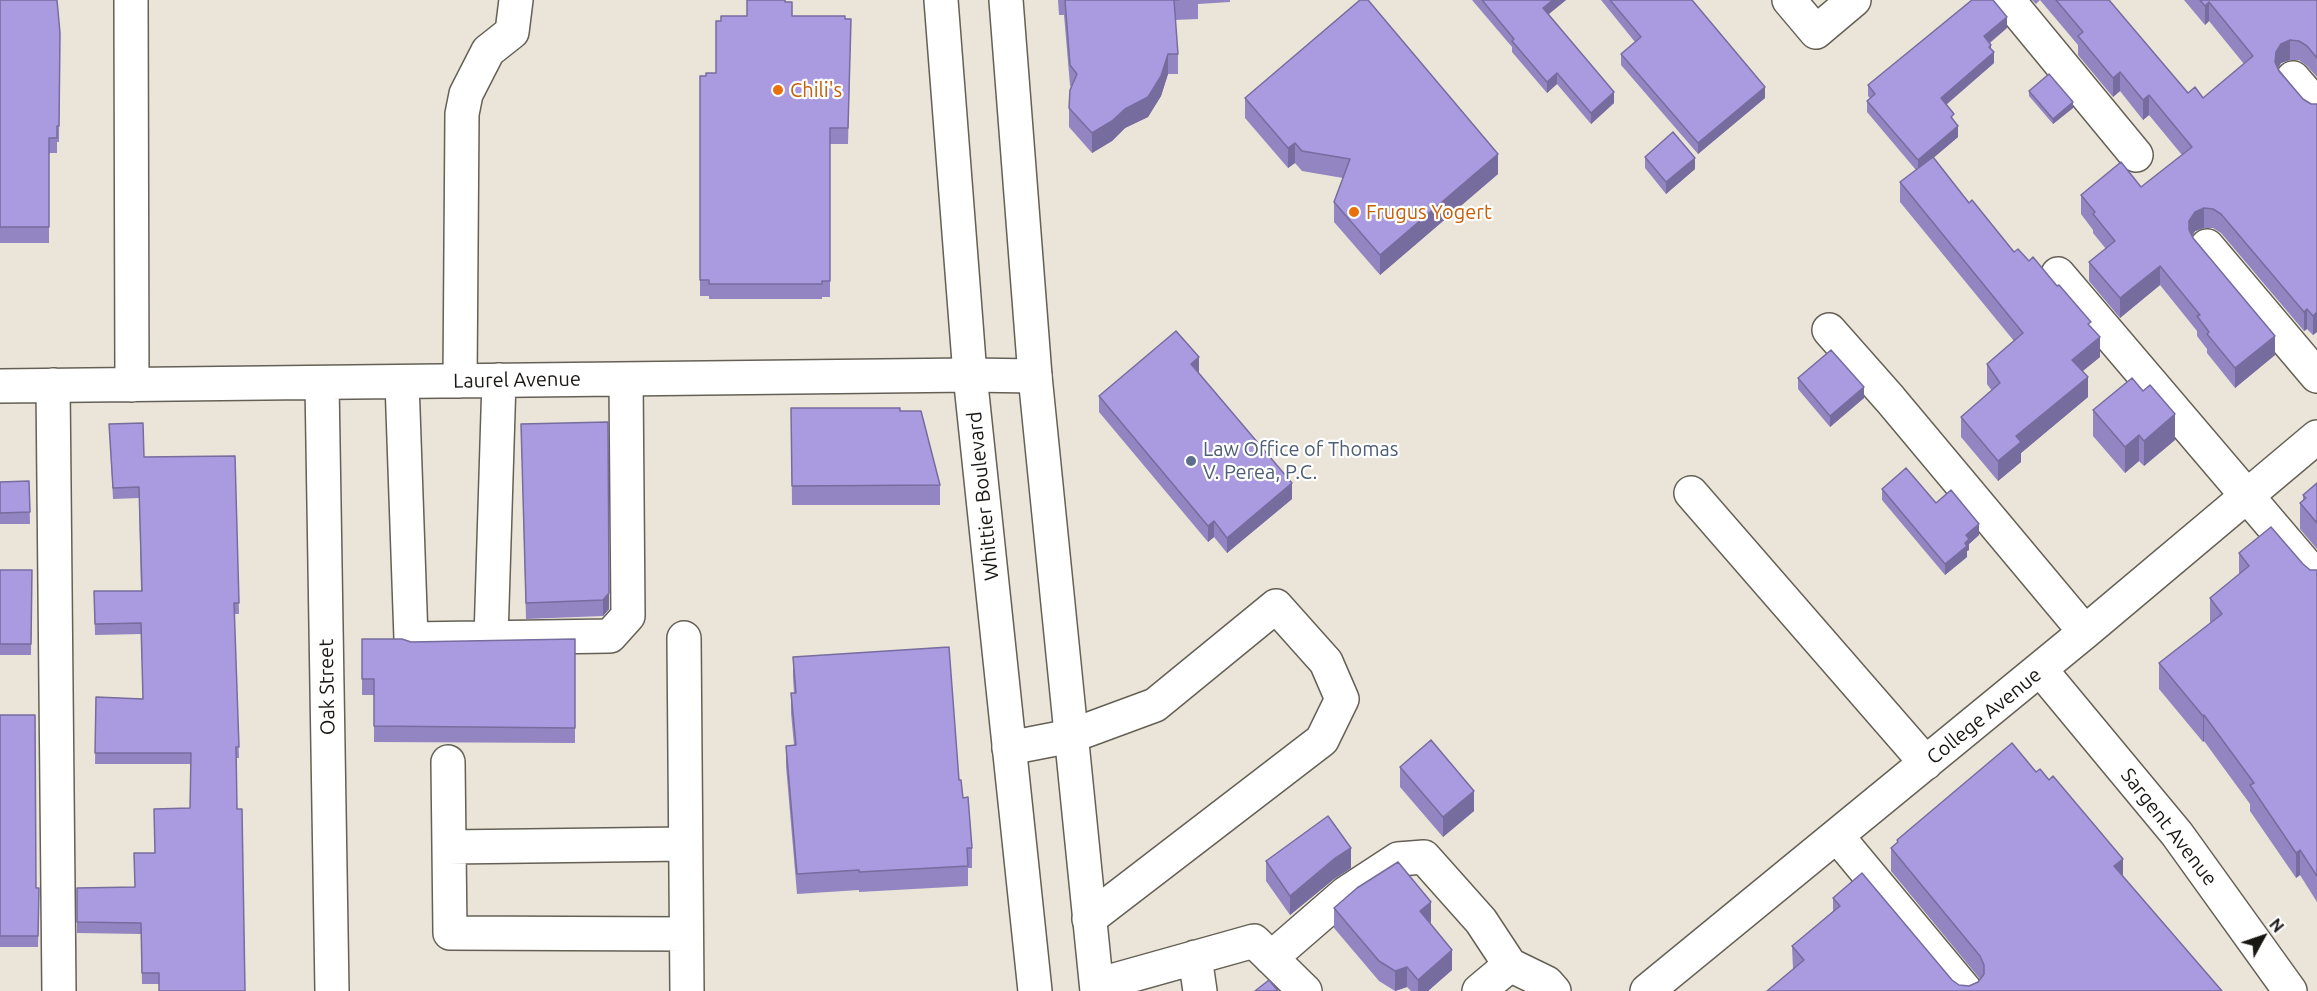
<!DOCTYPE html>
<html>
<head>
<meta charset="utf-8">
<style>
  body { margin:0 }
  #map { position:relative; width:2317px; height:991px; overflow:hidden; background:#ebe5d9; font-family:Ubuntu,sans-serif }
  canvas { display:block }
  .north { position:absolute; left:2233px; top:907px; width:60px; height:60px; -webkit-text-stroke:4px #fff; paint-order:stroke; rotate:50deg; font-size:16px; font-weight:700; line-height:24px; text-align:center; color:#191713 }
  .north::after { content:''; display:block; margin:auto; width:21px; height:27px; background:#191713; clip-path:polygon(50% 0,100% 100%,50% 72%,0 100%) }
</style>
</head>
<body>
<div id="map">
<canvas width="2317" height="991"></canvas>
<div class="north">N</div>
</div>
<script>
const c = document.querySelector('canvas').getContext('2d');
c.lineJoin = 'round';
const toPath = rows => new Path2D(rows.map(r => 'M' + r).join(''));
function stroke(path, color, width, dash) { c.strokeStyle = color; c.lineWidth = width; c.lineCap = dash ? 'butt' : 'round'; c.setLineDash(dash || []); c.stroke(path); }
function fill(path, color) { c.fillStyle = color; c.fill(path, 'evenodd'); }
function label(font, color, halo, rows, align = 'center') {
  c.font = font + ' Ubuntu,sans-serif'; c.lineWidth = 4.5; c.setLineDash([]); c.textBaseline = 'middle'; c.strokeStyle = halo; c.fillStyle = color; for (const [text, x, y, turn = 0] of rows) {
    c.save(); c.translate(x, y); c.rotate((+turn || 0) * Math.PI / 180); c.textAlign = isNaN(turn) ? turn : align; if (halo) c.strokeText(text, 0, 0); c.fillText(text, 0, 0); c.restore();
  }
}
const minor = toPath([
  [131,0,132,385],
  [1789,0,1816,32,1854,0],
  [2008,0,2136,155],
  [2293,78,2317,106],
  [2207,246,2317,376],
  [2058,274,2317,578],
  [1829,330,1890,399,2085,632],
  [460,381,462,114,466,94,488,51,512,32,516,0],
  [402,382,411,639,610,636,628,616,626,379],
  [322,383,332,991],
  [53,385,59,991],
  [0,386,970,375,1035,376],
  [1691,493,1926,763],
  [491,638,499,380],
  [684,638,687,991],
  [2040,669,2177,834,2290,991],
  [1009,748,1071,736,1155,705,1276,606,1326,662,1342,699,1322,740,1089,919],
  [448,762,450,933,686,934],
  [1837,836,1966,991],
  [449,847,685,844],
  [1195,957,1200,991],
  [1271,958,1346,893,1398,859,1424,857,1481,921,1510,965,1547,983,1554,991],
  [1097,985,1254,941,1305,991],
  [1479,991,1510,965],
  [1647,991,2085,632,2317,437]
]);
const major = toPath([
  [941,0,970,375,1035,991],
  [1006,0,1035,376,1097,991]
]);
stroke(minor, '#656055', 36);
stroke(major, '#656055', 36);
stroke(minor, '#fff', 33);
stroke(major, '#fff', 33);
fill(toPath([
  [0,0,60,33,59,142,57,142,57,153,49,153,49,243,0,243],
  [1058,0,1230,0,1230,2,1198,4,1198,19,1175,20,1178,54,1178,74,1168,74,1161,96,1148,117,1125,128,1112,141,1092,153,1069,127,1069,108,1071,87,1070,85,1064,15,1059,15],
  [1472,0,1566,0,1548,14,1614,103,1591,124,1557,84,1547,93,1512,52,1512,47],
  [1601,0,1692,0,1765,98,1698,154,1621,65,1621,54,1635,42],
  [2032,0,2109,0,2188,93,2203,98,2244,64,2209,21,2205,25,2184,0,2317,0,2317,77,2307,66,2299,60,2290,60,2281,63,2278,68,2303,99,2311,104,2317,104,2317,332,2313,335,2307,329,2304,331,2221,233,2213,228,2204,228,2195,231,2192,237,2275,355,2235,388,2207,353,2207,349,2197,336,2197,331,2160,285,2120,318,2089,281,2089,262,2106,249,2093,233,2093,230,2081,214,2081,195,2141,187,2182,155,2149,115,2143,120,2120,91,2113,97,2078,55,2078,45,2040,0,2036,4],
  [785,2,792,16,851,19,848,144,830,144,830,297,822,297,822,299,709,299,709,296,700,296,700,76,706,76,716,73,721,21,747,16],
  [2007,28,1990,43,1994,63,1946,105,1954,121,1958,137,1933,158,1969,203,2014,252,2029,261,2091,327,2100,357,2082,371,2088,397,2021,453,2021,462,1998,481,1961,437,1961,417,1992,391,1987,384,1987,364,2014,341,1900,202,1900,182,1916,170,1867,112,1867,101,1870,98,1868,96,1868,85],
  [2029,91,2073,108,2053,124,2029,96],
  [1245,98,1498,174,1380,275,1334,222,1334,202,1343,178,1302,171,1295,163,1288,168,1245,118],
  [1645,157,1695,169,1666,194,1645,168],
  [1199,373,1292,499,1227,553,1214,537,1208,542,1099,412,1099,396],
  [1798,378,1864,398,1830,427,1798,389],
  [791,408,900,411,940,485,940,505,792,505],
  [2093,410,2175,440,2144,466,2139,461,2125,473,2093,436],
  [109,424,144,457,235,456,239,614,234,614,239,758,236,758,159,984,142,984,141,934,77,933,77,888,135,887,155,853,190,808,191,764,95,764,96,697,143,699,141,634,95,635,94,591,141,591,139,498,113,499],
  [521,424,609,609,603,616,526,619],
  [29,481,30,524,0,524,0,482],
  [2317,483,2317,549,2300,529,2300,503,2303,500,2303,495],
  [1882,489,1936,503,1979,535,1969,544,1969,550,1967,551,1967,557,1945,575,1882,500],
  [2239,553,2303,564,2310,570,2317,570,2317,902,2300,875,2296,878,2250,811,2250,804,2204,741,2203,742,2159,689,2159,663,2210,623,2210,598,2239,575],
  [0,570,32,570,31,655,0,655],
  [362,639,411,642,575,639,575,743,374,742,374,695,362,695],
  [793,657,959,780,972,848,972,868,968,868,968,886,859,892,859,890,797,894,786,766,786,746,794,745,791,713,791,693,794,693,793,677],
  [0,715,36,888,39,888,38,947,0,947],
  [1400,767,1474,811,1443,837,1400,787],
  [1897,840,2123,876,2222,991,1767,991,1793,969,1792,946,1833,911,1833,898,1959,985,1969,986,1978,982,1980,979,1891,871,1891,848,1897,843],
  [1266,861,1351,868,1334,879,1290,915,1266,881],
  [1334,908,1431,922,1430,923,1452,970,1428,991,1411,991,1407,987,1395,991,1379,981,1334,928]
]), '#9285c2');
fill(toPath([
  [1553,0,1566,0,1543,19,1543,8],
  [2209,2,2209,21,2205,25,2205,6],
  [2007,17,2007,28,1984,47,1984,36],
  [2290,40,2290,60,2281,63,2276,71,2275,62,2276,52,2281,44],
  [1991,45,1991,54,1994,52,1994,63,1941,109,1941,98],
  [1168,54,1168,74,1161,96,1148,117,1125,128,1112,141,1092,153,1092,133],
  [2120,72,2120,91,2113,97,2113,78],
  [1557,73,1557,84,1547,93,1547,82],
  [1765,87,1765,98,1698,154,1698,143],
  [1614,92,1614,103,1591,124,1591,113],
  [2149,95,2149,115,2143,120,2143,100],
  [2073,102,2073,108,2053,124,2053,119],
  [1958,126,1958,137,1918,171,1918,160],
  [1295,143,1295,163,1288,168,1288,148],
  [1498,154,1498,174,1380,275,1380,255],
  [1695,158,1695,169,1666,194,1666,182],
  [2204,208,2204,228,2195,231,2189,240,2189,250,2189,221,2195,212],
  [2160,266,2160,285,2120,318,2120,298],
  [2307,309,2307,329,2304,331,2304,312],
  [2317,312,2317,332,2313,335,2313,316],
  [2275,336,2275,355,2235,388,2235,368],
  [2100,337,2100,357,2072,380,2072,360],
  [1199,357,1199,373,1191,364],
  [2088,377,2088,397,2021,453,2021,462,1998,481,1998,461,2016,436],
  [1864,387,1864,398,1830,427,1830,416],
  [2175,414,2175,440,2144,466,2144,441],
  [2139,435,2139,461,2125,473,2125,447],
  [1292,483,1292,499,1227,553,1227,538],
  [1214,521,1214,537,1208,542,1208,526],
  [1979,524,1979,535,1969,544,1969,550,1967,551,1967,557,1945,575,1945,564,1966,535],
  [609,593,609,609,603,616,603,600],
  [2204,715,2204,741,2203,742,2203,716],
  [1474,791,1474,811,1443,837,1443,817],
  [1351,848,1351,868,1334,879,1290,915,1290,896,1334,859],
  [2300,850,2300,875,2296,878,2296,853],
  [2123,859,2123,882,2114,866],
  [1431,902,1431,922,1420,931,1420,911],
  [1452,950,1452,970,1428,991,1418,991,1418,980],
  [1407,967,1407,987,1395,991,1395,971]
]), '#776c9e');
const building = toPath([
  [0,0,57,0,60,33,59,126,57,126,57,138,49,138,49,227,0,227,0,0],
  [747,0,785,0,785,2,792,2,792,16,845,16,845,19,851,19,848,128,830,128,830,281,822,281,822,284,709,284,709,280,700,280,700,76,706,76,706,73,716,73,716,21,721,21,721,16,747,16,747,0],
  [1065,0,1179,0,1174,0,1178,54,1168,54,1161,76,1148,97,1125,109,1112,121,1092,133,1069,108,1070,90,1077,74,1070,65,1065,0],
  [1360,0,1368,0,1498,154,1380,255,1334,202,1350,159,1302,151,1295,143,1288,148,1245,98,1360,0],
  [1482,0,1553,0,1543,8,1614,92,1591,113,1557,73,1547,82,1512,41,1514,39,1482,0],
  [1610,0,1692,0,1765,87,1698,143,1621,54,1641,37,1610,0],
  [1972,0,1993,0,2007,17,1984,36,1991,45,1989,47,1994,52,1941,98,1954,114,1951,117,1958,126,1918,160,1867,101,1875,94,1868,85,1972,0],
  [2056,0,2109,0,2188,93,2195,87,2203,98,2253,56,2209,2,2205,6,2200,0,2317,0,2317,58,2307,46,2299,41,2290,40,2281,44,2276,52,2275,62,2279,71,2303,99,2311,104,2317,104,2317,312,2313,316,2307,309,2304,312,2221,214,2213,209,2204,208,2195,212,2189,221,2189,230,2193,238,2275,336,2235,368,2207,334,2209,332,2197,316,2200,315,2160,266,2120,298,2089,262,2115,241,2093,214,2095,212,2081,195,2121,162,2141,187,2192,147,2149,95,2143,100,2120,72,2113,78,2078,36,2083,32,2056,0],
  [2049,74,2073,102,2053,119,2029,91,2049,74],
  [1673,132,1695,158,1666,182,1645,157,1673,132],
  [1933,157,1969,203,1972,200,2014,252,2018,249,2029,261,2033,257,2057,286,2059,285,2091,322,2088,324,2100,337,2072,360,2088,377,2016,436,2021,442,1998,461,1961,417,2000,383,1987,364,2023,333,1900,182,1933,157],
  [1176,331,1199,357,1191,364,1292,483,1227,538,1214,521,1208,526,1099,396,1176,331],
  [1831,350,1864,387,1830,416,1798,378,1831,350],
  [2132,378,2143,391,2150,385,2175,414,2144,441,2139,435,2125,447,2093,410,2132,378],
  [791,408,900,408,900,411,921,411,940,485,792,486,791,408],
  [608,422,609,593,603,600,526,603,521,424,608,422],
  [143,423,144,457,235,456,239,603,234,603,239,747,236,747,237,809,242,809,245,991,159,991,159,973,142,973,141,923,77,922,77,888,135,887,134,853,155,853,154,809,190,808,191,753,95,753,96,697,143,699,141,623,95,624,94,591,142,591,139,487,113,488,109,424,143,423],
  [1906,468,1936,503,1951,490,1979,524,1966,535,1969,539,1965,543,1967,546,1945,564,1882,489,1906,468],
  [29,481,30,512,0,513,0,482,29,481],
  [2317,483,2317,523,2300,503,2306,498,2303,495,2317,483],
  [2271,527,2303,564,2310,570,2317,570,2317,876,2300,850,2296,853,2250,785,2254,783,2204,715,2203,716,2159,663,2222,614,2210,598,2249,566,2239,553,2271,527],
  [0,570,32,570,31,644,0,644,0,570],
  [362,639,402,639,411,642,575,639,575,728,374,726,374,679,362,679,362,639],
  [949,647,959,780,961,780,963,798,968,797,972,848,967,848,968,866,859,872,859,870,797,874,786,746,796,745,791,693,796,693,793,657,949,647],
  [0,715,35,715,36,888,39,888,38,936,0,936,0,715],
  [1431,740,1474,791,1443,817,1400,767,1431,740],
  [2012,743,2036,772,2040,769,2049,780,2053,776,2123,859,2114,866,2222,991,1767,991,1804,960,1792,946,1840,906,1833,898,1862,873,1952,980,1959,985,1969,986,1978,982,1984,974,1984,965,1980,956,1891,848,1898,842,1897,840,2012,743],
  [1328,816,1351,848,1334,859,1290,896,1266,861,1328,816],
  [1398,862,1431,902,1420,911,1452,950,1418,980,1407,967,1395,971,1379,961,1334,908,1357,888,1398,862],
  [1269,980,1278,991,1255,991,1269,980]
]);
fill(building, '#aa9be1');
stroke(building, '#776c9e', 1.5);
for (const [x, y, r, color] of [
  [778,90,6,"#e8710a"],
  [1354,212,6,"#e8710a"],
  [1191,461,6,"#5c6f8a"]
]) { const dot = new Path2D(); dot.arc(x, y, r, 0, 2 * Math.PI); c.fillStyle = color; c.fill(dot); stroke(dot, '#fff', 2); }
label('20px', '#c56008', '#fff', [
  ["Chili's",790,90],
  ["Frugus Yogert",1366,212]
], 'left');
label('20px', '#191713', '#fff', [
  ["Laurel Avenue",517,380,-1],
  ["Whittier Boulevard",983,496,-96],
  ["Oak Street",327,687,-91],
  ["College Avenue",1984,716,-39],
  ["Sargent Avenue",2169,827,52]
]);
label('20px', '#4e5e75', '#fff', [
  ["Law Office of Thomas",1203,449],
  ["V. Perea, P.C.",1203,472]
], 'left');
</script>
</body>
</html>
